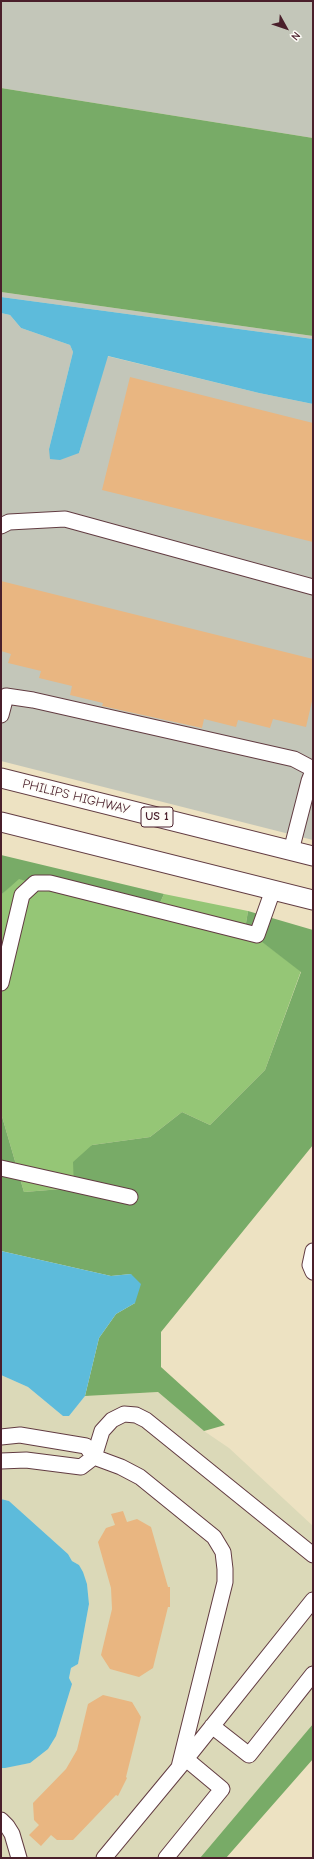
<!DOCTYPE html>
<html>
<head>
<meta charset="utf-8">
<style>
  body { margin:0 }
  #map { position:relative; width:314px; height:1859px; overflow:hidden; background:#ede2c2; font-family:"Comic Neue",sans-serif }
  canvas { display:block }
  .frame { position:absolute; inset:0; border:2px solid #4a1f2b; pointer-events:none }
  .north { position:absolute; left:266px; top:8px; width:40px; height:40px; -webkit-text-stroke:3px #fdfcf7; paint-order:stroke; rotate:130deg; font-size:11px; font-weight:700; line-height:16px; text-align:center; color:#4a1f2b }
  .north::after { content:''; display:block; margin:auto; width:14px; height:18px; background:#4a1f2b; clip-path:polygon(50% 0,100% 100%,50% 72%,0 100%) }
</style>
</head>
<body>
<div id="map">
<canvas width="314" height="1859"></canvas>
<div class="frame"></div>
<div class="north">N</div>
</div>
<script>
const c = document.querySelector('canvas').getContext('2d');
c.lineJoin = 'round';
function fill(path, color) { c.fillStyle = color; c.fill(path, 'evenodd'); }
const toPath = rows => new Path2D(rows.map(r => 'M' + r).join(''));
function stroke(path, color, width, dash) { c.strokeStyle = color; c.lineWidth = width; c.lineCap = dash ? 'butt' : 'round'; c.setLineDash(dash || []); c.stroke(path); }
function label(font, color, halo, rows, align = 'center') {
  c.font = font + ' "Comic Neue",sans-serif'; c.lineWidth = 3; c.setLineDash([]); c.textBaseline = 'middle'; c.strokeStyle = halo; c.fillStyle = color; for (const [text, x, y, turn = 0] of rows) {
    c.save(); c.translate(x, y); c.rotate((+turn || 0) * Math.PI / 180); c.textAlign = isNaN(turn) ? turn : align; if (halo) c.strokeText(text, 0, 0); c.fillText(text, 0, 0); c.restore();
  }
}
fill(toPath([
  [1,1375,28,1387,63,1416,69,1416,85,1396,158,1392,204,1431,229,1448,313,1526,313,1724,200,1858,1,1858,1,1768,30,1763,69,1678,71,1668,78,1664,89,1604,87,1584,79,1565,72,1561,68,1554,9,1501,1,1499]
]), '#dbd9b8');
fill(toPath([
  [1,1,313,1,313,138,1,88],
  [1,292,313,336,313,339,1,297],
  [1,313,10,315,21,328,70,345,73,352,49,449,79,453,107,356,259,393,313,404,313,840,1,761]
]), '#c3c6b9');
fill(toPath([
  [18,878,154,916,164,894,248,911,245,929,301,971,265,1070,210,1125,182,1112,150,1137,92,1145,74,1188,24,1192,1,1113,1,895]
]), '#95c676');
fill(toPath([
  [1,88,313,138,313,336,1,292],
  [1,855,164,894,154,916,19,879,1,895],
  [248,911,313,930,313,1145,161,1332,161,1367,225,1425,204,1431,158,1392,85,1396,99,1338,116,1314,135,1303,131,1274,111,1276,1,1251,1,1113,24,1192,74,1188,73,1162,92,1145,150,1137,182,1112,210,1125,265,1070,301,972,245,929],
  [313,1724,313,1759,226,1858,200,1858]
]), '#78ab67');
fill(toPath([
  [1,297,313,339,313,404,259,393,108,356,79,453,60,460,50,459,49,449,73,352,70,345,21,328,10,315,1,313],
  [1,1251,111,1276,131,1274,141,1284,135,1303,116,1314,99,1338,85,1396,69,1416,63,1416,28,1387,1,1375],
  [1,1499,9,1501,68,1554,72,1561,79,1565,83,1572,87,1584,89,1604,78,1664,71,1668,69,1678,72,1684,56,1736,48,1749,30,1763,5,1768,1,1768]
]), '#5dbbdb');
fill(toPath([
  [130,377,313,423,313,542,102,490],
  [1,581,313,659,313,697,306,727,273,719,270,728,238,720,236,727,204,719,202,728,102,706,103,703,70,695,72,686,39,678,41,671,8,663,11,654,1,651],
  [123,1511,127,1522,137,1519,151,1527,168,1587,170,1587,170,1607,168,1607,153,1668,139,1677,110,1669,101,1655,112,1609,111,1588,98,1542,106,1528,115,1525,111,1514],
  [103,1695,132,1702,141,1717,126,1777,127,1778,118,1796,116,1795,73,1840,57,1840,51,1835,41,1846,29,1835,39,1825,34,1820,33,1803,66,1769,77,1750,88,1704]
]), '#e9b681');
const minor = toPath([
  [1,526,9,522,65,519,313,587],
  [1,715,6,696,33,700,294,759,313,769],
  [291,851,309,781,313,771],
  [1,983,22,895,35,883,50,883,257,935,273,890],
  [1,1168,130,1197],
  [313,1251,310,1265,313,1272],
  [1,1437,20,1435,86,1446,94,1457,121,1467,140,1477,214,1537,223,1552,225,1569,225,1582,179,1767],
  [1,1461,26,1460,81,1467,94,1457,102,1431,112,1420,124,1414,136,1415,146,1420,313,1555],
  [212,1726,249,1755,313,1674],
  [1,1820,7,1826,12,1834,19,1858],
  [104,1858,186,1759,313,1600],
  [166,1858,222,1789,186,1759]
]);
const major = toPath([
  [1,778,313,856],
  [1,822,313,900]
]);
stroke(minor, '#623c42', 17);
stroke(major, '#623c42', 21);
stroke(minor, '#fff', 15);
stroke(major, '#fff', 19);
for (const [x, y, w] of [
  [157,817,32]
]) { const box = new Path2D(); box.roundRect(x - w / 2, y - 10, w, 20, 3); c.fillStyle = '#fdfcf7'; c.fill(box); stroke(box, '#4a1f2b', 1); }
label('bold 12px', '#4a1f2b', null, [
  ["US 1",157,817]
]);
label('13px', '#4a1f2b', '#fdfcf7', [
  ["PHILIPS HIGHWAY",76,797,14]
]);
</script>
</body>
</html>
